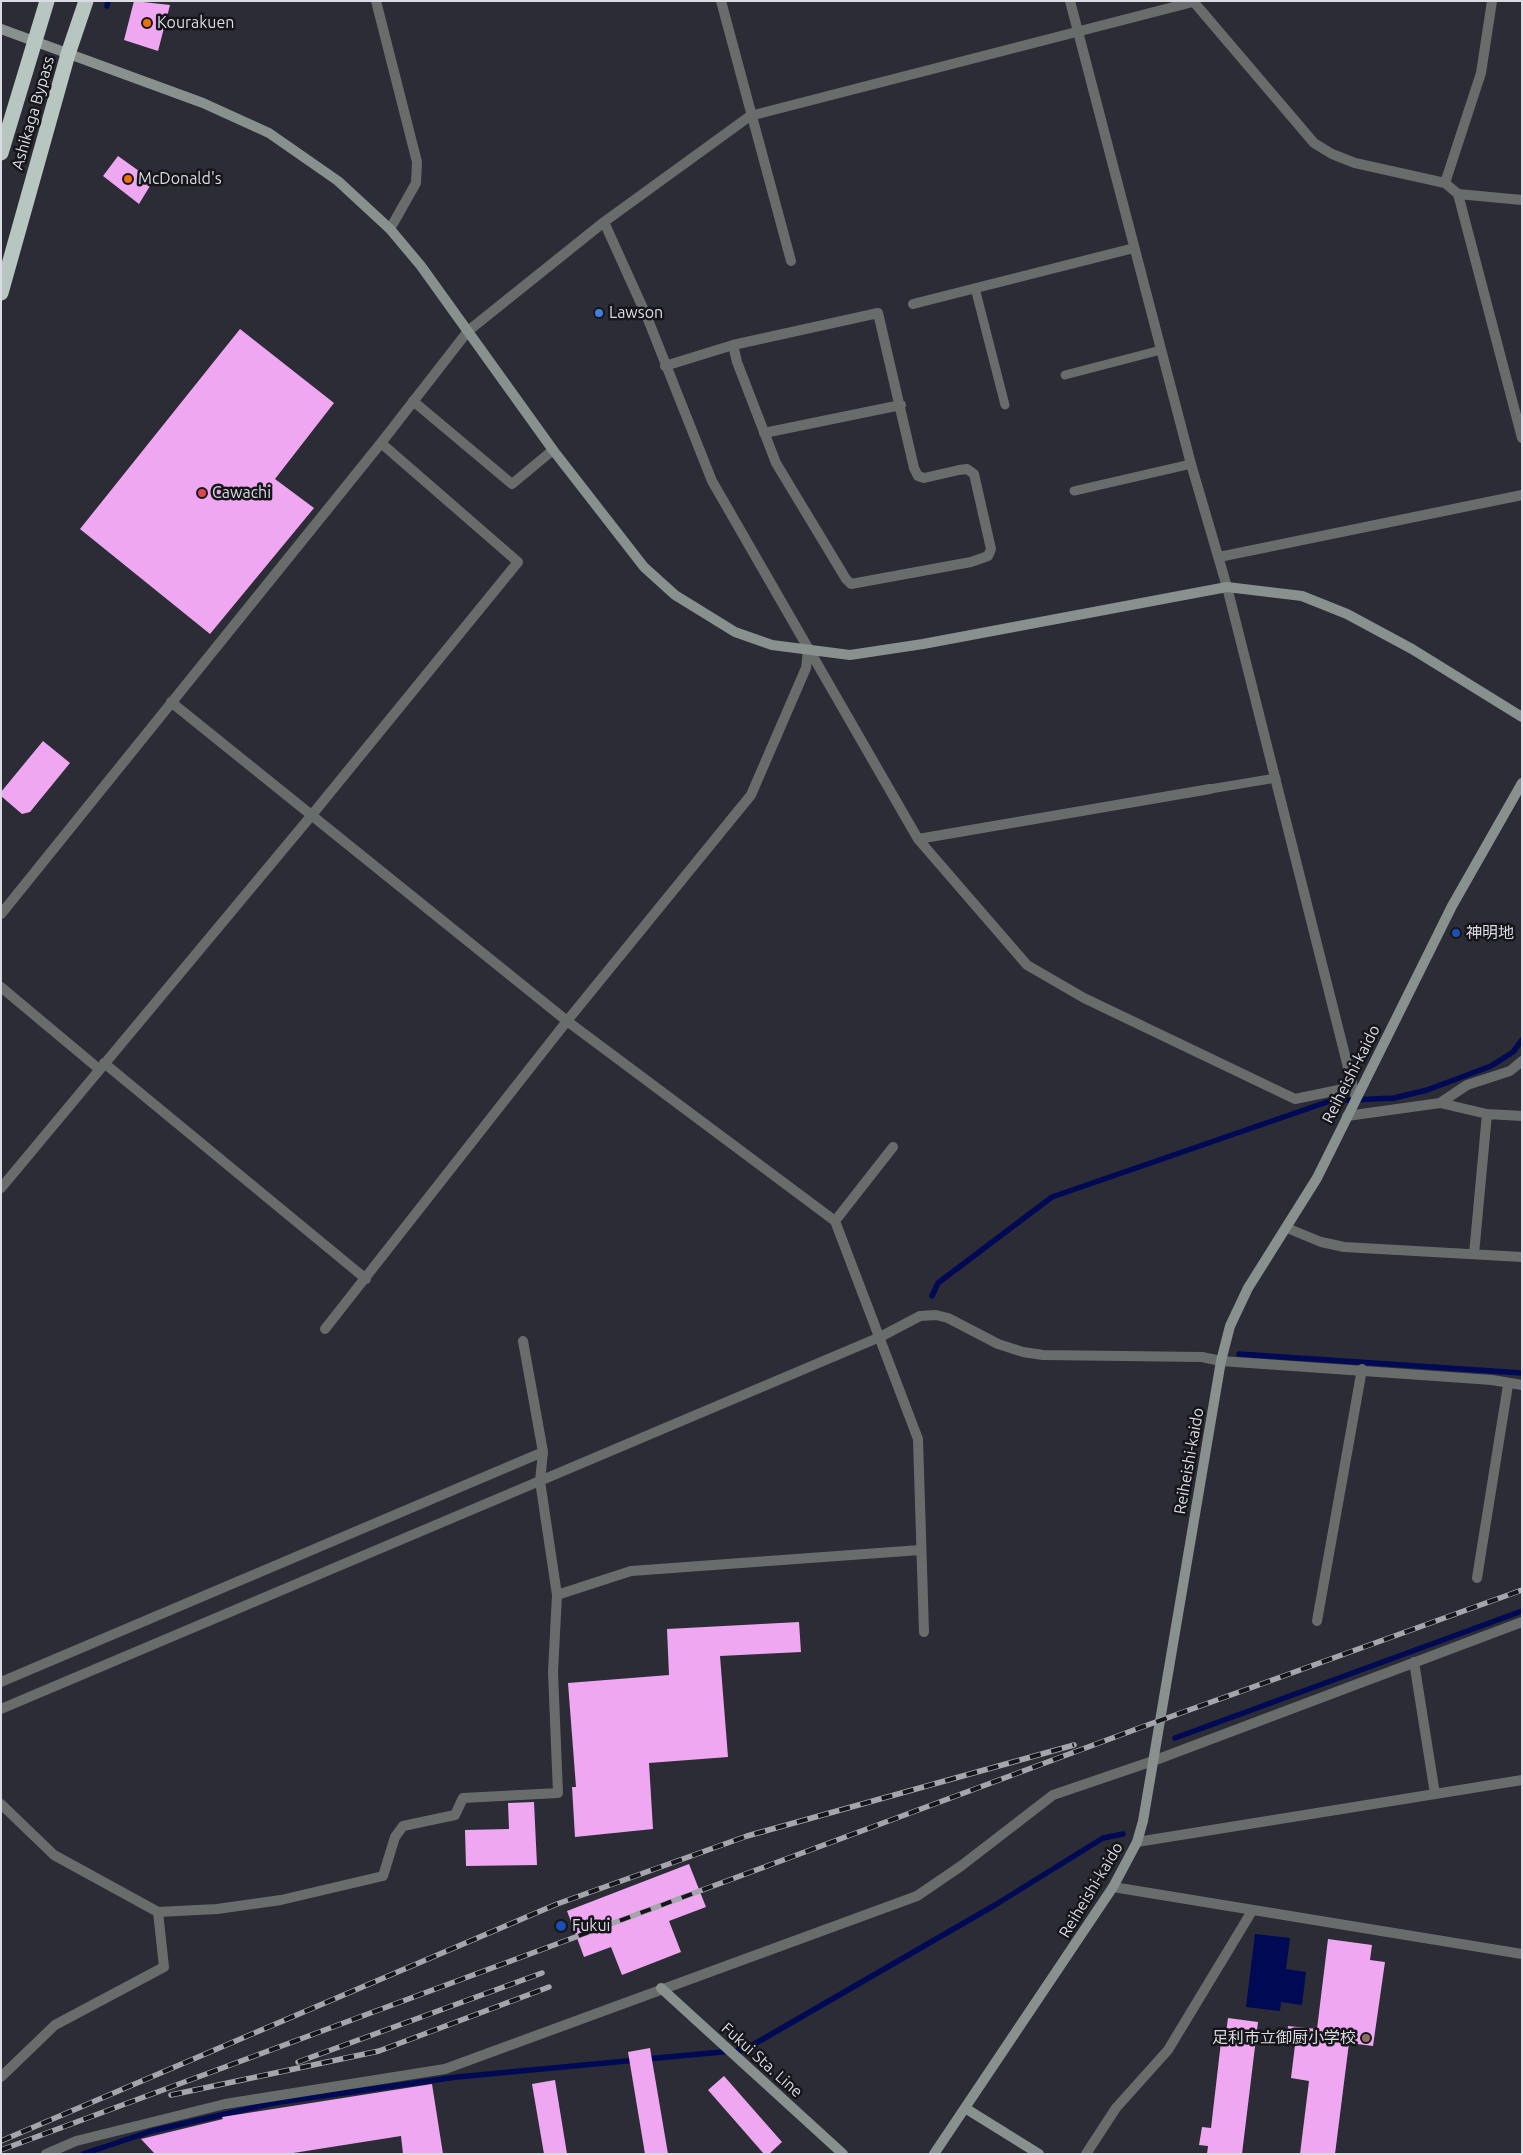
<!DOCTYPE html>
<html>
<head>
<meta charset="utf-8">
<style>
  body { margin:0 }
  #map { position:relative; width:1523px; height:2155px; overflow:hidden; background:#2b2c36; font-family:Ubuntu,sans-serif }
  canvas { display:block }
  .frame { position:absolute; inset:0; border:2px solid #dbdce3; pointer-events:none }
</style>
</head>
<body>
<div id="map">
<canvas width="1523" height="2155"></canvas>
<div class="frame"></div>
</div>
<script>
const c = document.querySelector('canvas').getContext('2d');
c.lineJoin = 'round';
function fill(path, color) { c.fillStyle = color; c.fill(path, 'evenodd'); }
const toPath = rows => new Path2D(rows.map(r => 'M' + r).join(''));
function stroke(path, color, width, dash) { c.strokeStyle = color; c.lineWidth = width; c.lineCap = dash ? 'butt' : 'round'; c.setLineDash(dash || []); c.stroke(path); }
function label(font, color, halo, rows, align = 'center') {
  c.font = font + ' Ubuntu,"Noto Sans JP",sans-serif'; c.lineWidth = 5; c.setLineDash([]); c.textBaseline = 'middle'; c.strokeStyle = halo; c.fillStyle = color; for (const [text, x, y, turn = 0] of rows) {
    c.save(); c.translate(x, y); c.rotate((+turn || 0) * Math.PI / 180); c.textAlign = isNaN(turn) ? turn : align; if (halo) c.strokeText(text, 0, 0); c.fillText(text, 0, 0); c.restore();
  }
}
fill(toPath([
  [1255,1934,1290,1938,1286,1969,1306,1972,1302,2005,1281,2002,1280,2011,1246,2007]
]), '#000953');
stroke(toPath([
  [107,6,108,1],
  [932,1296,938,1283,1052,1197,1330,1101,1394,1098,1427,1090,1491,1066,1513,1052,1522,1040],
  [1239,1354,1522,1373],
  [1175,1738,1522,1611],
  [646,2059,744,2050,995,1905,1103,1838,1123,1834],
  [83,2154,152,2131,273,2103,457,2077,637,2060]
]), '#000953', 5.5);
fill(toPath([
  [134,1,170,5,158,51,124,40],
  [118,156,153,181,139,204,103,176],
  [240,329,334,403,275,479,314,508,210,634,80,529],
  [43,741,70,763,30,812,22,814,1,796,1,792],
  [799,1622,801,1652,720,1656,728,1757,649,1763,653,1829,575,1837,572,1787,576,1787,568,1683,669,1675,667,1629],
  [534,1802,537,1865,466,1866,465,1830,509,1829,508,1803],
  [689,1864,706,1907,669,1921,681,1952,622,1975,611,1947,584,1957,567,1911],
  [1328,1939,1372,1945,1370,1960,1385,1962,1373,2046,1349,2043,1335,2154,1300,2154,1309,2081,1291,2078,1295,2045,1286,2044,1288,2026,1317,2029],
  [1228,2018,1258,2022,1242,2154,1207,2154,1208,2146,1199,2145,1202,2127,1211,2128,1222,2033,1226,2033],
  [650,2048,668,2154,645,2154,628,2052],
  [724,2076,782,2142,769,2154,764,2154,708,2090],
  [555,2080,567,2154,544,2154,532,2084],
  [432,2084,443,2154,403,2154,401,2136,287,2154,155,2154,141,2139,223,2119,222,2117]
]), '#efa7f2');
stroke(toPath([
  [975,288,1005,405],
  [1065,375,1161,350],
  [1074,491,1191,464],
  [1210,789,1276,778]
]), '#686d6b', 9);
stroke(toPath([
  [376,1,417,162,416,183,390,229],
  [721,1,791,261],
  [1070,1,1191,464,1227,587,1353,1087],
  [1193,1,1314,143,1332,154,1355,163,1445,183,1458,194,1522,200],
  [1445,183,1481,73,1492,1],
  [1458,194,1522,438],
  [604,222,647,317,712,481,918,839,1027,965,1084,998,1295,1099,1353,1087,1356,1098],
  [913,304,1134,248],
  [665,366,733,345,878,313,914,468,918,476,924,478,959,470,967,469,974,474,991,549,988,556,971,562,851,584,846,579,776,463,737,362,733,345],
  [413,401,512,484,553,450],
  [764,433,901,405],
  [1219,557,1522,495],
  [171,702,567,1021,835,1221,918,1439,924,1632],
  [918,839,1210,789],
  [1,914,381,443,468,331,604,222,750,116,1193,2],
  [1,987,99,1069],
  [104,1063,366,1279],
  [1440,1103,1467,1085,1510,1071,1522,1061],
  [1347,1116,1440,1103,1487,1114,1522,1116],
  [1,1188,311,816,518,562,381,443],
  [835,1221,893,1147],
  [1287,1228,1321,1242,1344,1247,1522,1257],
  [1474,1254,1487,1114],
  [325,1329,567,1021,751,795,806,668,808,650],
  [1477,1578,1508,1385],
  [557,1595,631,1571,920,1550],
  [1317,1621,1362,1369],
  [1414,1662,1435,1794],
  [1,1682,543,1452],
  [1,1709,880,1337,920,1316,936,1315,948,1318,998,1344,1023,1352,1043,1355,1202,1357,1221,1361,1492,1380,1522,1385],
  [1,1804,54,1855,158,1912],
  [1137,1842,1522,1780],
  [1113,1887,1522,1954],
  [1,2077,55,2025,164,1967,158,1912,217,1909,281,1900,383,1876,395,1837,403,1826,455,1815,463,1798,558,1793,553,1672,557,1595,540,1481,543,1452,523,1341],
  [46,2154,76,2141,225,2104,445,2069,917,1896,961,1866,1053,1795,1153,1761,1522,1622],
  [1086,2154,1116,2108,1168,2050,1252,1911]
]), '#686d6b', 10);
stroke(toPath([
  [1,29,203,103,269,133,338,181,390,229,421,266,553,450,644,567,675,595,735,632,772,645,850,655,923,644,1227,587,1302,596,1347,614,1412,649,1522,717],
  [661,1988,843,2154],
  [965,2108,1039,2154],
  [934,2154,1113,1887,1137,1842,1143,1821,1221,1361,1230,1326,1248,1288,1317,1178,1452,906,1522,783]
]), '#88918e', 10);
stroke(toPath([
  [1,153,47,1],
  [1,293,68,54,86,1]
]), '#b8c6c1', 15);
const rail = toPath([
  [298,2062,542,1973],
  [171,2095,379,2051,549,1987],
  [1,2141,557,1904,747,1836,1074,1745],
  [1,2150,1142,1727,1522,1590]
]);
stroke(rail, '#a4a5ad', 5.5);
stroke(rail, '#15151a', 4, [11]);
for (const [x, y, r, color] of [
  [147,23,5,"#e8710a"],
  [128,179,5,"#e8710a"],
  [599,313,5,"#3f7fe0"],
  [202,493,5,"#e0444e"],
  [1456,933,5,"#1a4fb4"],
  [561,1926,6,"#1a4fb4"],
  [1366,2038,5,"#8d6e63"]
]) { const dot = new Path2D(); dot.arc(x, y, r, 0, 2 * Math.PI); c.fillStyle = color; c.fill(dot); stroke(dot, '#15151a', 2); }
label('16px', '#dbdce3', '#15151a', [
  ["Kourakuen",157,23],
  ["McDonald's",138,179],
  ["Lawson",609,313],
  ["Cawachi",212,493],
  ["神明地",1466,933],
  ["Fukui",572,1926],
  ["足利市立御厨小学校",1356,2038,"right"]
], 'left');
label('16px', '#dbdce3', '#15151a', [
  ["Ashikaga Bypass",33,113,-74],
  ["Reiheishi-kaido",1351,1074,-63],
  ["Reiheishi-kaido",1189,1461,-80],
  ["Reiheishi-kaido",1091,1890,-59],
  ["Fukui Sta. Line",762,2060,42]
]);
</script>
</body>
</html>
